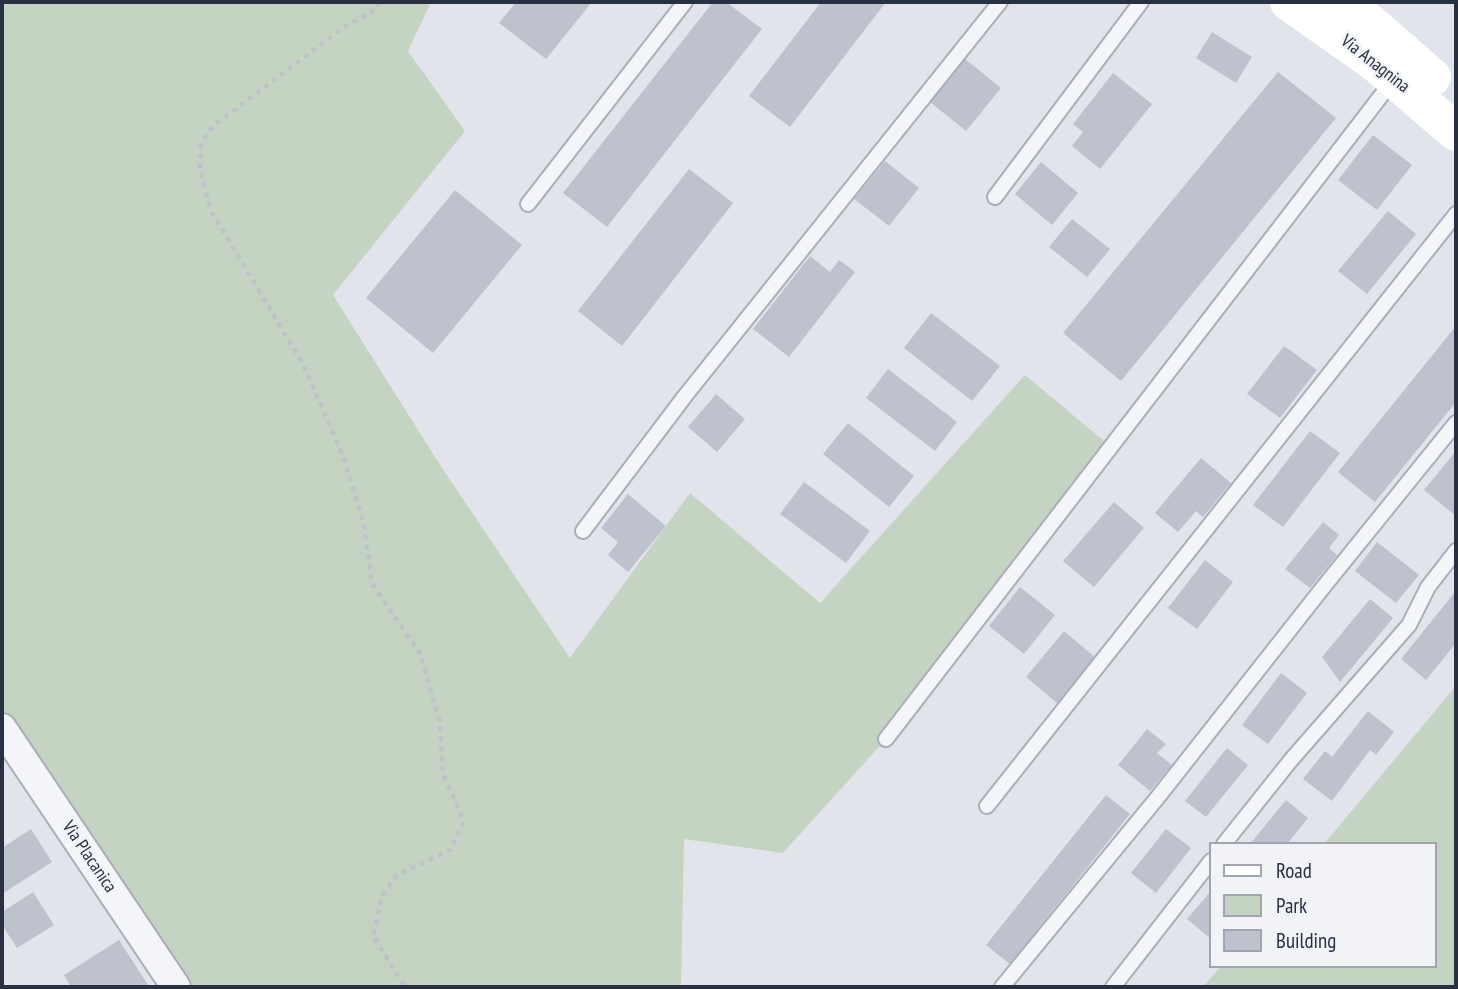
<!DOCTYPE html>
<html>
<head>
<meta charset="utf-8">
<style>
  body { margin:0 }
  #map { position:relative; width:1458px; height:989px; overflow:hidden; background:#e1e4ea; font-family:"PT Sans Narrow",sans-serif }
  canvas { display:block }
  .frame { position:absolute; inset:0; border:4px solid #293042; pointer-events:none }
  .legend { position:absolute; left:1209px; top:842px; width:228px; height:126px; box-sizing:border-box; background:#f1f3f7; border:2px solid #a1a5af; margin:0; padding:9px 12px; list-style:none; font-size:21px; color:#293042 }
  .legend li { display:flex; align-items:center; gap:14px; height:35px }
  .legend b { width:35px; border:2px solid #a1a5af }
</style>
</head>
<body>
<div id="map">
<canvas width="1458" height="989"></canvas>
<div class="frame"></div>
<ul class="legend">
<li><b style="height:9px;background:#fff"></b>Road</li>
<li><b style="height:19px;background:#c5d4c2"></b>Park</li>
<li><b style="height:19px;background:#bec2cd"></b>Building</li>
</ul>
</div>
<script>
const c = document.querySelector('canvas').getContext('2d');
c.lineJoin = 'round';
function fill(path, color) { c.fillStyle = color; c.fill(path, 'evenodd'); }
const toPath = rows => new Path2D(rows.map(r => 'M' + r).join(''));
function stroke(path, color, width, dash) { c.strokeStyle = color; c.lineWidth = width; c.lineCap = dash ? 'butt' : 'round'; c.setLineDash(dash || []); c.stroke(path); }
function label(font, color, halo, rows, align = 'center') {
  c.font = font + ' "PT Sans Narrow",sans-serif'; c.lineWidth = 5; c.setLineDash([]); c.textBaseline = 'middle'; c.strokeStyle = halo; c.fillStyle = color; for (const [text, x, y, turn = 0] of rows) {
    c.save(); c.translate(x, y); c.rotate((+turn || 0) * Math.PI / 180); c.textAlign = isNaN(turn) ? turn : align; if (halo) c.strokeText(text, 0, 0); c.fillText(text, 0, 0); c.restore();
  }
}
fill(toPath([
  [2,2,431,2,408,51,465,131,333,295,440,465,570,658,690,493,820,603,1025,375,1111,447,886,739,783,853,684,839,681,987,176,987,2,728],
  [1456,686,1456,987,1203,987,1221,966,1435,966,1435,844,1324,844]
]), '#c5d4c2');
fill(toPath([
  [516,2,592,2,546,59,499,23],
  [713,2,726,2,762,29,607,227,563,193],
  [821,2,886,2,790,127,749,96],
  [1212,32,1252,57,1236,83,1196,58],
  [965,59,1001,88,966,131,930,102],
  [1278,72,1336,118,1121,381,1063,333],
  [1113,73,1152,104,1100,169,1072,146,1083,132,1073,124],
  [1373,135,1412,165,1377,210,1338,180],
  [885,161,919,188,889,226,854,199],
  [1041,162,1078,193,1052,225,1015,194],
  [689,169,733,203,622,346,578,311],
  [455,190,522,245,433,353,366,298],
  [1388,211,1416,234,1367,294,1338,271],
  [1072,219,1110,249,1087,277,1049,247],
  [810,256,830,272,839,260,855,272,789,357,753,329],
  [931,313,1000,366,972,401,904,348],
  [1456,326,1456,402,1375,502,1338,472],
  [1284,346,1317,370,1280,418,1247,394],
  [888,369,957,422,935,451,866,398],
  [716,394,745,419,717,452,688,427],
  [848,423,914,476,889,507,823,454],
  [1310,431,1340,453,1283,527,1253,505],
  [1456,451,1456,516,1424,490],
  [1201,458,1231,483,1203,517,1196,511,1178,532,1155,513],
  [804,482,870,531,846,563,780,514],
  [628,494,666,526,628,572,608,555,618,542,601,528],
  [1114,502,1144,528,1094,587,1063,561],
  [1323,522,1339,535,1329,548,1337,555,1310,588,1285,569],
  [1377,542,1419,575,1396,603,1355,571],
  [1205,560,1233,582,1197,629,1168,608],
  [1020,587,1055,615,1024,654,989,626],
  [1455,592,1456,593,1456,643,1426,680,1401,659],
  [1370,599,1393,618,1340,682,1322,657],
  [1064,631,1097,659,1058,704,1026,677],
  [1281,673,1307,693,1268,744,1242,725],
  [1368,711,1394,732,1376,755,1370,750,1332,801,1303,779,1325,751,1332,757],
  [1147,729,1166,744,1157,753,1172,765,1150,791,1118,765],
  [1227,748,1248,765,1206,817,1185,801],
  [1106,795,1130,814,1010,964,986,945],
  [1286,800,1308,818,1287,844,1250,844],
  [31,829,52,862,2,894,2,848],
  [1166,829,1191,848,1156,893,1131,873],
  [1211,891,1211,939,1187,919],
  [33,892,54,925,17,948,2,925,2,912],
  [119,940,148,985,144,987,71,987,64,975]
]), '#bec2cd');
const lane = toPath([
  [995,197,1141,2],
  [528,204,685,2],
  [583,531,685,396,1000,2],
  [886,739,1394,79],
  [987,806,1456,214],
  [1224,844,1291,760,1409,625,1428,587,1456,551],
  [1002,987,1158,797,1325,585,1456,423],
  [1113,987,1211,861]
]);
const street = toPath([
  [2,728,176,987]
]);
stroke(lane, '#aaaeb8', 18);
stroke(street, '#aaaeb8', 32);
stroke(toPath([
  [379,2,377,9,347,25,213,126,201,143,200,169,211,211,303,364,343,456,364,524,372,584,420,653,440,723,443,774,464,821,450,850,397,875,382,896,373,936,405,987]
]), '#bfc2c9', 4.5, [5, 5]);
stroke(lane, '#f4f5f8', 14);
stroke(street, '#f4f5f8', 28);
stroke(toPath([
  [1289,2,1377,64,1456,132],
  [1342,2,1370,23,1432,77]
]), '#fff', 38);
label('18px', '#293042', '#f1f3f7', [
  ["Via Anagnina",1375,64,38],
  ["Via Placanica",89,857,56]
]);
</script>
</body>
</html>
